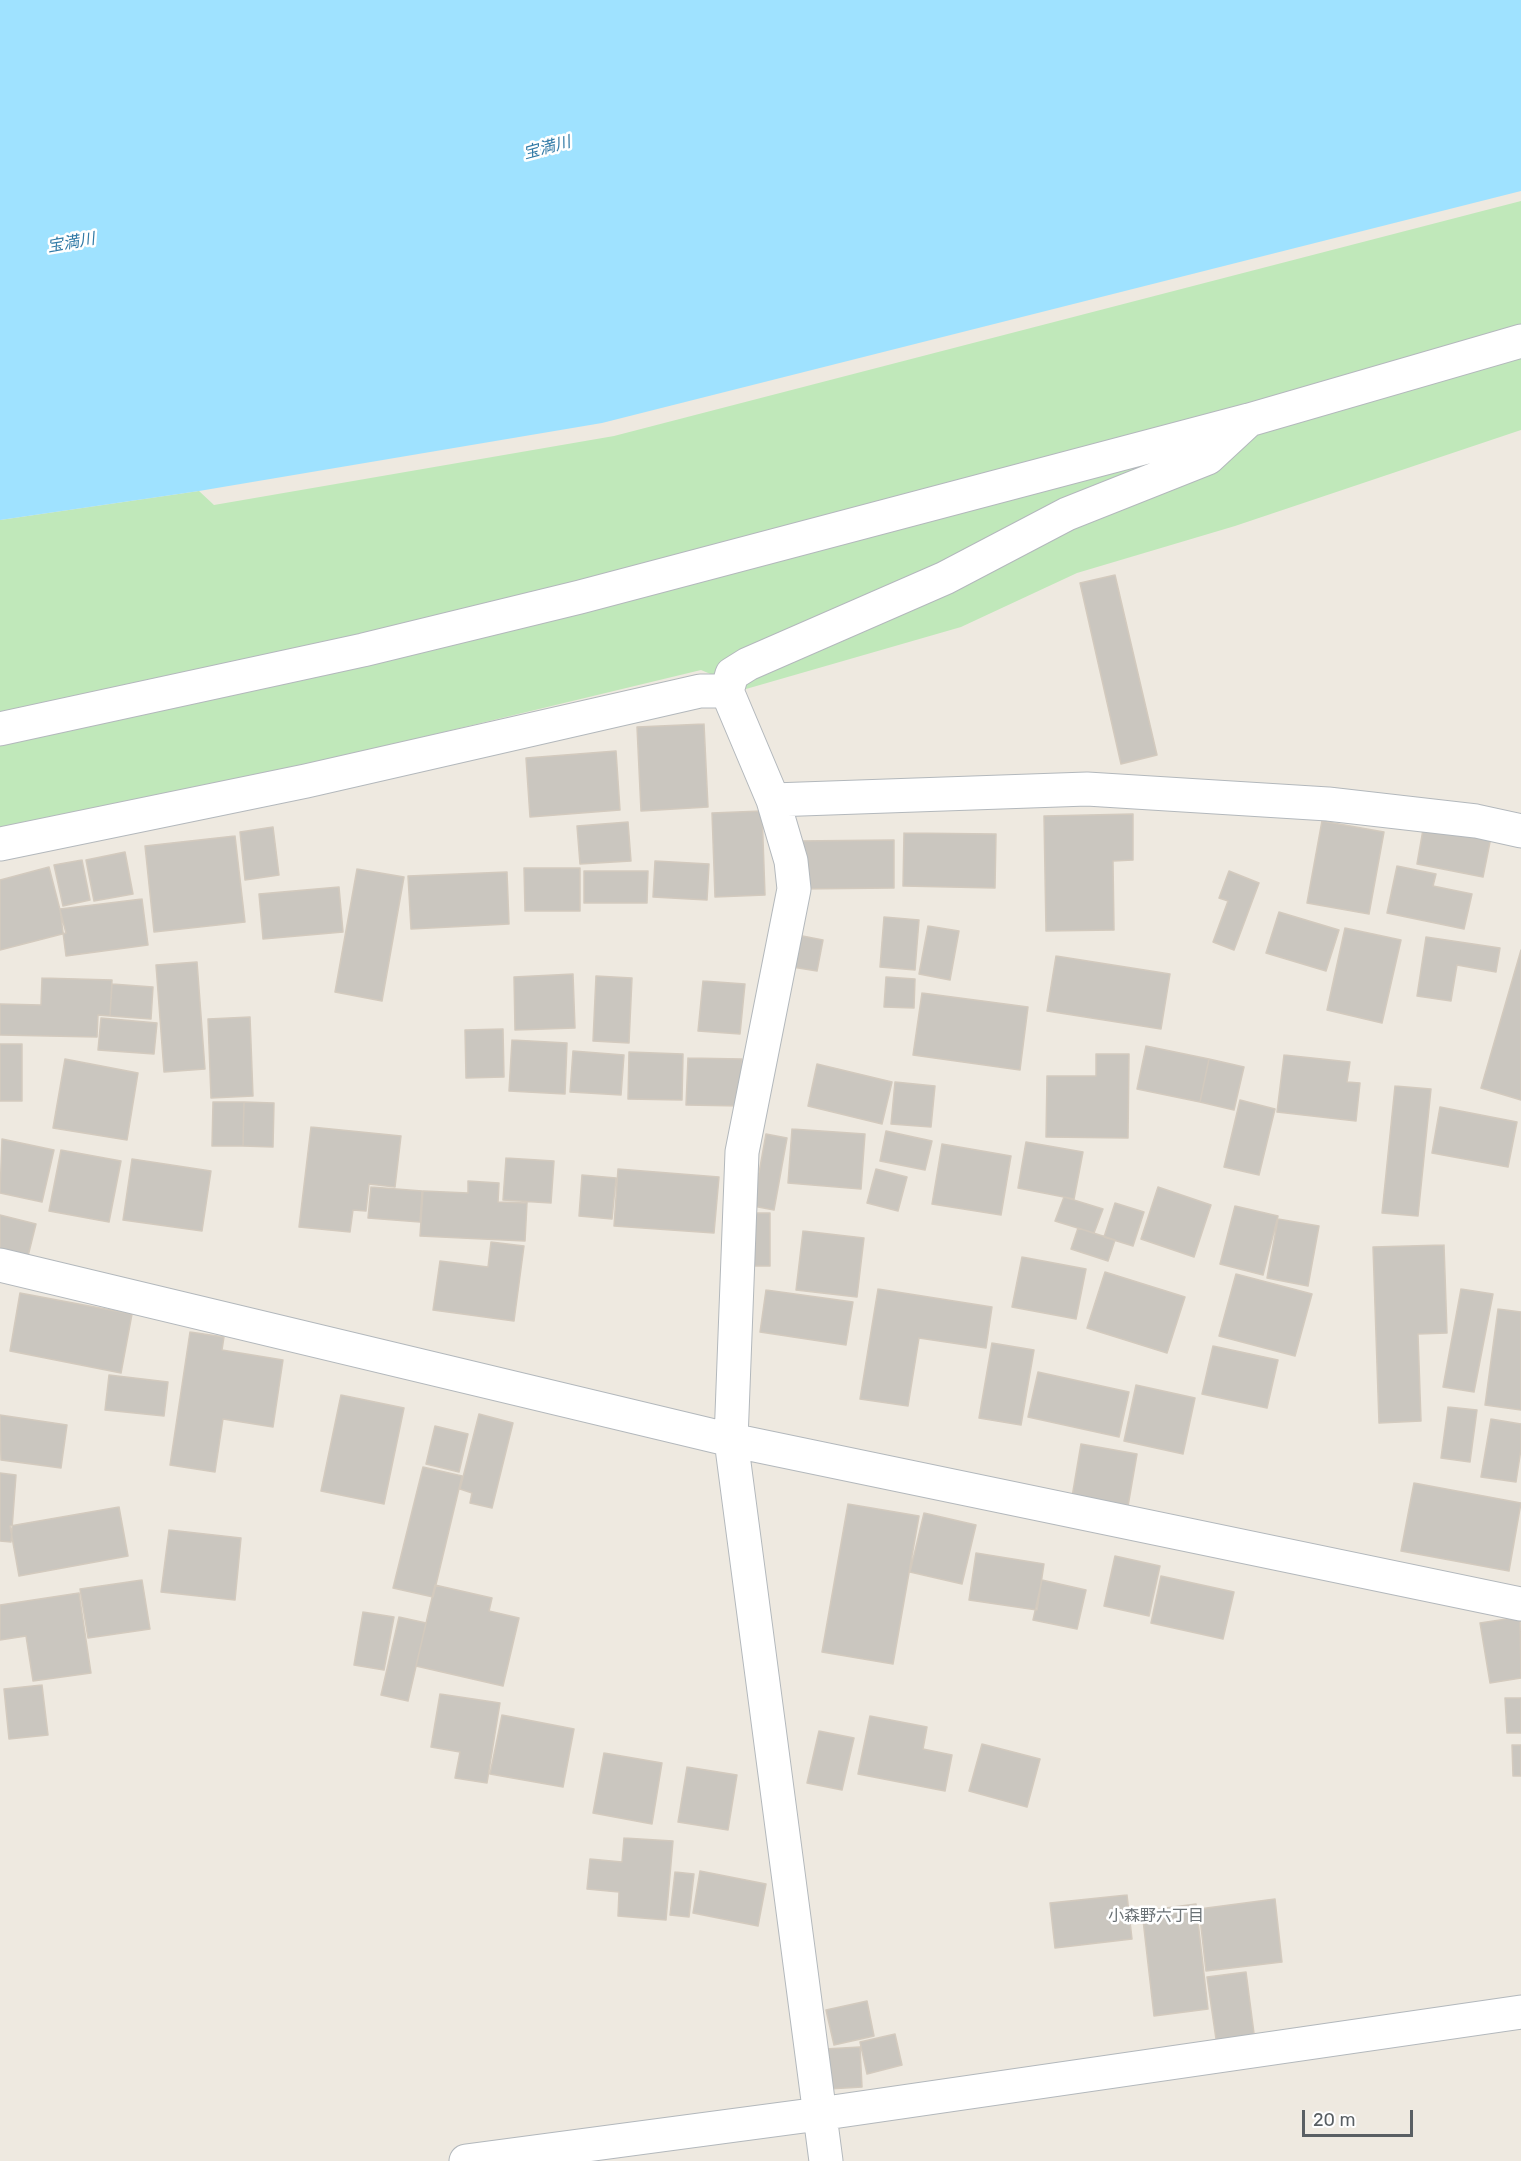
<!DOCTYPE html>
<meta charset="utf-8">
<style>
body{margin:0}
#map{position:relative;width:1521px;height:2161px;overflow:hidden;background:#eee9e0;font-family:Rubik,sans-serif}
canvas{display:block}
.scale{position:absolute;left:1302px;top:2110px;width:111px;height:27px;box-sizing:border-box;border:3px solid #595f63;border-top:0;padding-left:8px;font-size:18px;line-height:21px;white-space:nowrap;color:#595f63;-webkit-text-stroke:4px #fff;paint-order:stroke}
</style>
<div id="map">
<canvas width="1521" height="2161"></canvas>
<div class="scale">20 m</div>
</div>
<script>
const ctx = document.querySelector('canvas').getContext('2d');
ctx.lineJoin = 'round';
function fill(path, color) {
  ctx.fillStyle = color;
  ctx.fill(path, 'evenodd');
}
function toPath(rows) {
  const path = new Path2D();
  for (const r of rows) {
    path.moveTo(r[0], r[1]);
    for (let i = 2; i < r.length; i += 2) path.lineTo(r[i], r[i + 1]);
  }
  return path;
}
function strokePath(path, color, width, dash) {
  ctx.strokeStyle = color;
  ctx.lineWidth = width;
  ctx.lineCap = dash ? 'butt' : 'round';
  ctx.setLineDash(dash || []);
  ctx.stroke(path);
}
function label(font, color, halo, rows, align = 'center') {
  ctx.font = font + ' Rubik,"Noto Sans JP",sans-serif';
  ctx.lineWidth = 5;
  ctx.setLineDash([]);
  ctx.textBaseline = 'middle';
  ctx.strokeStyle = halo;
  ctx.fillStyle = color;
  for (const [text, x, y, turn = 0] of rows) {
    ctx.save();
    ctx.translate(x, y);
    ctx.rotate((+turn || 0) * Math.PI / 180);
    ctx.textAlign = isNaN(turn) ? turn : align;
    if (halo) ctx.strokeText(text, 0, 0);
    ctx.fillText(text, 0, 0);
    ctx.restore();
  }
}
const green = toPath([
 [1521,201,1521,430,1235,526,1077,573,961,627,746,689,701,670,120,810,0,829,0,520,199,491,214,505,614,436]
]);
const water = toPath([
 [0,0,1521,0,1521,191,602,423,199,491,0,520]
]);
const building = toPath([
 [1115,575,1157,755,1121,764,1080,583,1115,575],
 [704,724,708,807,641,811,637,727,704,724],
 [616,751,620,810,530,817,526,758,616,751],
 [762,811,765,895,715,897,712,813,762,811],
 [1133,814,1133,860,1113,861,1114,930,1046,931,1044,816,1133,814],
 [1322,821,1384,832,1369,914,1307,903,1322,821],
 [628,822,631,861,580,864,577,826,628,822],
 [1424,824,1491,837,1483,877,1417,864,1424,824],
 [273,827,279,875,245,880,240,832,273,827],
 [904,833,996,834,995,888,903,886,904,833],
 [235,836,245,922,154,932,145,846,235,836],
 [894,840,894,888,796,889,796,841,894,840],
 [125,852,133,894,94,901,86,860,125,852],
 [82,860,90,900,63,906,54,865,82,860],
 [655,861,709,864,707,900,653,897,655,861],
 [1397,866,1436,874,1433,886,1472,894,1464,929,1387,913,1397,866],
 [49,867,66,933,0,950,0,880,49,867],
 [524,868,580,868,580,911,525,911,524,868],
 [357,869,404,877,382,1001,335,992,357,869],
 [584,871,648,871,647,903,584,903,584,871],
 [1229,871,1259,883,1234,950,1213,942,1228,901,1219,898,1229,871],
 [507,872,509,924,411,929,408,876,507,872],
 [339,887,343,932,263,939,259,894,339,887],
 [142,899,148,945,66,956,60,909,142,899],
 [1279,912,1339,930,1326,971,1266,953,1279,912],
 [884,917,919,920,915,970,880,967,884,917],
 [928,926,959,931,950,980,919,974,928,926],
 [1345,928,1401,940,1382,1023,1327,1010,1345,928],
 [792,934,823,940,817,971,786,966,792,934],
 [1426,937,1500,948,1496,972,1457,965,1451,1001,1417,996,1426,937],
 [1521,950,1521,1100,1481,1088,1521,950],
 [1056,956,1170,974,1161,1029,1047,1011,1056,956],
 [197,962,205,1069,164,1072,156,965,197,962],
 [573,974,575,1028,515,1030,514,977,573,974],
 [596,976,632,978,629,1043,593,1041,596,976],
 [886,977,915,979,914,1008,884,1007,886,977],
 [42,978,112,980,110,1016,98,1015,97,1037,0,1035,0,1004,41,1005,42,978],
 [703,981,745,984,740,1034,698,1031,703,981],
 [112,984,153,987,151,1019,110,1016,112,984],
 [922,993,1028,1007,1020,1070,913,1055,922,993],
 [250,1017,253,1096,211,1098,208,1019,250,1017],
 [101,1018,157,1023,154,1054,98,1050,101,1018],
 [503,1029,504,1077,466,1078,465,1030,503,1029],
 [512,1040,567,1043,565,1094,509,1091,512,1040],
 [0,1044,22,1044,22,1101,0,1101,0,1044],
 [1146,1046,1209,1059,1200,1102,1137,1089,1146,1046],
 [573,1051,624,1055,621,1095,570,1092,573,1051],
 [629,1052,683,1054,682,1100,628,1099,629,1052],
 [1096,1054,1129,1054,1128,1138,1046,1137,1047,1076,1096,1076,1096,1054],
 [1284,1055,1350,1062,1347,1082,1360,1083,1356,1121,1277,1112,1284,1055],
 [688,1058,742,1059,741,1106,686,1105,688,1058],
 [65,1059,138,1073,127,1140,53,1128,65,1059],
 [1209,1059,1244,1067,1234,1110,1200,1102,1209,1059],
 [817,1064,892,1082,882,1124,808,1106,817,1064],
 [895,1082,935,1086,931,1127,891,1124,895,1082],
 [1395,1086,1431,1089,1418,1216,1382,1213,1395,1086],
 [1240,1100,1275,1109,1259,1175,1224,1167,1240,1100],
 [213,1102,244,1102,243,1146,212,1146,213,1102],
 [244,1102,274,1103,273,1147,243,1146,244,1102],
 [1440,1107,1517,1122,1508,1167,1432,1153,1440,1107],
 [311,1127,401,1136,395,1187,369,1184,366,1211,353,1210,350,1232,299,1227,311,1127],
 [792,1129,865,1134,861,1189,788,1183,792,1129],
 [886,1131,932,1141,925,1170,880,1161,886,1131],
 [766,1134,787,1138,774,1210,753,1206,766,1134],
 [2,1139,54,1150,42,1202,0,1193,2,1139],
 [1026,1142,1083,1152,1074,1199,1018,1188,1026,1142],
 [942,1144,1011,1156,1001,1215,932,1204,942,1144],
 [61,1150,121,1161,109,1222,49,1211,61,1150],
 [506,1158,554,1161,551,1203,503,1200,506,1158],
 [132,1159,211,1171,202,1231,123,1220,132,1159],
 [618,1169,719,1177,714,1233,614,1226,618,1169],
 [876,1169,907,1177,898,1211,867,1203,876,1169],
 [582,1175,616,1178,612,1219,579,1216,582,1175],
 [468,1181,499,1183,498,1202,527,1203,525,1241,420,1236,423,1191,468,1193,468,1181],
 [371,1187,422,1191,420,1222,368,1218,371,1187],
 [1158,1187,1211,1205,1194,1257,1141,1239,1158,1187],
 [1064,1197,1103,1209,1094,1233,1055,1221,1064,1197],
 [1115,1203,1144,1212,1133,1246,1104,1237,1115,1203],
 [1235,1206,1278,1216,1263,1275,1220,1264,1235,1206],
 [749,1213,770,1213,770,1266,748,1266,749,1213],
 [0,1215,36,1224,26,1264,0,1257,0,1215],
 [1278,1219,1319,1226,1308,1286,1267,1278,1278,1219],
 [1078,1228,1115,1240,1108,1261,1071,1249,1078,1228],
 [803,1231,864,1238,857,1297,796,1290,803,1231],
 [491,1242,524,1246,514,1321,433,1310,440,1261,488,1267,491,1242],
 [1444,1245,1447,1333,1418,1334,1421,1421,1379,1423,1373,1247,1444,1245],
 [1022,1257,1086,1269,1076,1319,1012,1307,1022,1257],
 [1105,1272,1185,1297,1167,1353,1087,1328,1105,1272],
 [1236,1274,1312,1294,1295,1356,1219,1336,1236,1274],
 [878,1289,992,1307,986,1348,919,1338,908,1406,860,1399,878,1289],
 [1461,1289,1493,1294,1474,1392,1443,1387,1461,1289],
 [766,1290,853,1302,846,1345,760,1332,766,1290],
 [20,1293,132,1314,121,1373,10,1351,20,1293],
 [1498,1309,1521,1312,1521,1410,1485,1405,1498,1309],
 [190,1332,224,1337,222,1350,283,1360,273,1427,223,1419,215,1472,170,1465,190,1332],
 [992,1343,1034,1350,1021,1425,979,1418,992,1343],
 [1213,1346,1278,1360,1267,1408,1202,1394,1213,1346],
 [1038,1372,1129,1392,1119,1437,1028,1417,1038,1372],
 [109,1375,168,1382,164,1416,105,1410,109,1375],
 [1136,1385,1195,1398,1183,1454,1124,1441,1136,1385],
 [341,1395,404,1408,384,1504,321,1491,341,1395],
 [1448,1407,1477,1410,1470,1462,1441,1458,1448,1407],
 [479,1414,513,1423,492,1508,470,1503,472,1493,460,1489,479,1414],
 [0,1415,67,1425,61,1468,1,1460,0,1415],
 [1491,1419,1521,1424,1521,1449,1516,1482,1481,1477,1491,1419],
 [435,1426,468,1434,459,1472,426,1464,435,1426],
 [1081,1444,1137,1454,1128,1506,1072,1497,1081,1444],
 [423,1467,462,1476,433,1597,393,1588,423,1467],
 [0,1473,16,1475,11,1542,0,1541,0,1473],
 [1414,1483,1521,1503,1509,1571,1401,1551,1414,1483],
 [848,1504,919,1516,893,1664,822,1652,848,1504],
 [119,1507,128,1556,19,1576,10,1526,119,1507],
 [924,1513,976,1525,962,1584,910,1572,924,1513],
 [169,1530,241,1538,235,1600,161,1592,169,1530],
 [976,1553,1044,1564,1037,1610,969,1600,976,1553],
 [1115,1556,1160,1566,1149,1616,1104,1606,1115,1556],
 [1161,1576,1234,1592,1223,1639,1151,1623,1161,1576],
 [142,1580,150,1629,88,1638,80,1589,142,1580],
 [1042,1580,1086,1590,1077,1629,1033,1620,1042,1580],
 [435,1585,492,1598,489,1611,519,1618,503,1686,416,1666,435,1585],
 [79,1593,91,1673,33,1681,26,1636,0,1640,0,1605,79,1593],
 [363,1612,394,1617,384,1670,354,1665,363,1612],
 [399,1617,426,1623,408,1701,381,1695,399,1617],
 [1520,1617,1521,1678,1490,1683,1480,1623,1520,1617],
 [42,1685,48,1735,9,1739,4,1689,42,1685],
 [440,1694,500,1703,487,1783,455,1778,460,1752,431,1747,440,1694],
 [1505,1698,1521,1698,1521,1733,1507,1733,1505,1698],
 [502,1715,574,1729,563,1787,490,1774,502,1715],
 [870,1716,927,1727,923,1749,952,1755,945,1791,858,1774,870,1716],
 [819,1731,854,1738,842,1790,807,1783,819,1731],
 [982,1744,1040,1759,1027,1807,969,1791,982,1744],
 [1512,1745,1521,1745,1521,1776,1513,1776,1512,1745],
 [604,1753,662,1763,652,1824,593,1813,604,1753],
 [687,1767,737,1775,728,1830,678,1822,687,1767],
 [624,1838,673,1841,666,1920,618,1916,619,1892,587,1889,590,1859,622,1862,624,1838],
 [700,1871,766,1884,758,1926,693,1913,700,1871],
 [675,1872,694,1874,689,1917,670,1915,675,1872],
 [1127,1895,1132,1939,1055,1948,1050,1903,1127,1895],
 [1275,1899,1282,1962,1206,1971,1199,1909,1275,1899],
 [1196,1904,1208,2009,1154,2016,1142,1911,1196,1904],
 [1246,1972,1255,2041,1217,2046,1207,1977,1246,1972],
 [867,2001,874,2036,834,2045,826,2010,867,2001],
 [895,2034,902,2065,867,2074,860,2042,895,2034],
 [860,2047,862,2087,828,2089,825,2049,860,2047]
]);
const minor = toPath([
 [0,729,363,650,580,597,1249,420,1521,341],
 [773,800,1087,789,1328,804,1476,821,1521,831],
 [0,844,306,781,700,691,727,691],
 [0,1265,731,1440,1521,1604],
 [466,2161,819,2114,1521,2012],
 [826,2161,731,1440,742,1152,794,889,791,861,773,800,727,691,732,674,748,664,945,578,1067,514,1208,458,1249,420]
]);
const waterNames = [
 ["宝満川",547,148,-15],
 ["宝満川",71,243,-10]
];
const neighbourhoodNames = [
 ["小森野六丁目",1156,1916]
];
fill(green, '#c0e8ba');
fill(water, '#9fe2ff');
fill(building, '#cac6bf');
strokePath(building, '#d3cabe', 1.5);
strokePath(minor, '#b3b8bc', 35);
strokePath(minor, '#fff', 33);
label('italic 16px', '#317aa6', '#fff', waterNames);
label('16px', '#6a7175', '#fff', neighbourhoodNames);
</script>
